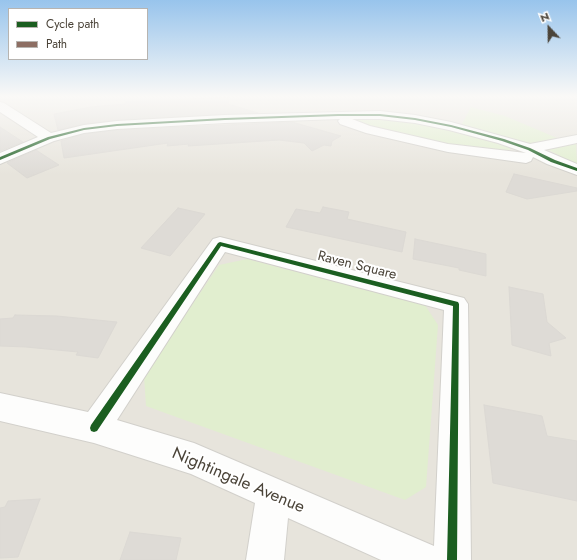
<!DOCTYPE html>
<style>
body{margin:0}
#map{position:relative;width:577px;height:560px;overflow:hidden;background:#f4f2ee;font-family:Jost,sans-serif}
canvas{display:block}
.legend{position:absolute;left:8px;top:8px;width:140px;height:52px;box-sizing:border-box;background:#fff;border:1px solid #b7b4b0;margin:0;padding:5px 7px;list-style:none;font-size:12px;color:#4b4439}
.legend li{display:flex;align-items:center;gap:8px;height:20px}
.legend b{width:20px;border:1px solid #b7b4b0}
.north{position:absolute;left:529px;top:8px;width:40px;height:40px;-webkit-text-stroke:3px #fff;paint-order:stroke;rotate:338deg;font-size:11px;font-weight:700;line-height:16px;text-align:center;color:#4b4439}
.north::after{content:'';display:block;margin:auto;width:14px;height:18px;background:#4b4439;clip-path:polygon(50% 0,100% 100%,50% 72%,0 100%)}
</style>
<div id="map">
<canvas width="577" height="560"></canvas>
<ul class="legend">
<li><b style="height:5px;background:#1b5e20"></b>Cycle path</li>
<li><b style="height:5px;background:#8d6e63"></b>Path</li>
</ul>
<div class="north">N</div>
</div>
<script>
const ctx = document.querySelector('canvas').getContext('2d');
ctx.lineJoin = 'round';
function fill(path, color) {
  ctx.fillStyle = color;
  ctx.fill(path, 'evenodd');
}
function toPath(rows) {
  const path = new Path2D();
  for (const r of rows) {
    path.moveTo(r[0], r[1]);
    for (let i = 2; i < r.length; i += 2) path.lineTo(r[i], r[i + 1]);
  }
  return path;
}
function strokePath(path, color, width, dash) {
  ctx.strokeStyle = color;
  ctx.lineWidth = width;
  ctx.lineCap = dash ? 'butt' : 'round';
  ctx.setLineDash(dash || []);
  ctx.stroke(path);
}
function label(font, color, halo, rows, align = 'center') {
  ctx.font = font + ' Jost,sans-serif';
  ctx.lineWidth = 4;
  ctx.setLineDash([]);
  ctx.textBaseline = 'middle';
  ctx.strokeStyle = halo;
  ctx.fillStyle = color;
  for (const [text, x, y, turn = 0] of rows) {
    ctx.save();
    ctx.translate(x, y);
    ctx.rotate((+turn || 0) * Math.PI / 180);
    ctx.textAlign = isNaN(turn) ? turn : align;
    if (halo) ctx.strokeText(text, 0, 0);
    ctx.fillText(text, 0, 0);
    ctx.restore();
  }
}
const residential = toPath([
 [0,96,577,96,577,560,0,560]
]);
const green = toPath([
 [471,107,505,116,557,138,527,144,462,124],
 [357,117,403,121,456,131,509,147,510,150,505,152,478,149,427,141,385,132,353,119],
 [576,143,577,165,547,149],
 [247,259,425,305,438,325,426,487,405,500,146,406,144,376,219,265]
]);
const building = toPath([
 [229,97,228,104,258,113,117,120,84,124,58,130,54,114,91,107,125,104,125,102,229,97],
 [292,122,341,136,332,141,331,146,324,145,312,151,304,143,279,140,188,146,189,144,167,146,168,143,64,158,61,141,84,134,117,130,292,122],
 [0,127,23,142,0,151,0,127],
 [36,150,59,165,27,178,7,163,36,150],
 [514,174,577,188,577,191,527,199,506,192,514,174],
 [323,207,349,212,347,219,406,232,402,252,286,227,296,209,320,213,323,207],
 [178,208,205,214,170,256,141,248,178,208],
 [415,239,486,254,486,276,459,270,459,268,413,259,415,239],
 [509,287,543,294,547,322,566,338,549,343,551,356,512,345,509,287],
 [15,315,57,316,117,322,98,358,76,355,78,352,26,347,0,346,0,319,13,318,15,315],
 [484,405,542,416,547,436,577,441,577,501,493,483,484,405],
 [40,499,18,557,0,558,0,508,5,507,8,501,40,499],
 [130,532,181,538,176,560,120,560,130,532]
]);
const street = toPath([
 [0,102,4,103,51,133,84,125,117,121,225,115,380,111,415,115,451,122,530,144,577,135,577,143,544,150,577,164,577,175,547,164,533,157,531,161,526,163,448,152,366,133,340,124,338,121,340,119,225,123,117,129,84,133,54,141,0,164,0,153,38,137,0,112,0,102],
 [352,119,380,119,415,123,449,130,498,143,526,153,448,144,370,126,352,119],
 [220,237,464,298,468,304,471,560,381,560,288,518,284,560,246,560,255,503,191,474,94,443,0,421,0,393,88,412,213,239,220,237],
 [225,252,444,310,434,546,194,443,117,420,225,252]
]);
const cycleway = toPath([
 [338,114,380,114,415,118,451,125,504,139,530,148,555,160,577,168,577,171,551,162,528,150,502,141,451,127,415,120,380,116,338,116,225,120,117,126,84,130,50,139,0,160,0,157,48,137,84,128,117,124,225,118,338,114],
 [220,242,458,302,459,304,457,560,447,560,453,306,221,246,97,431,94,432,91,431,90,428,91,425,218,243,220,242]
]);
const streetNames = [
 ["Raven Square",357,266,14]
];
const nearStreetnames = [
 ["Nightingale Avenue",238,481,23]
];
fill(residential, '#e7e4dc');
fill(green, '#e1eecf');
fill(building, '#dedbd6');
strokePath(building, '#dcd9d4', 1);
strokePath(street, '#d2d0cb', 2);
fill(street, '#fdfdfc');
fill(cycleway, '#1b5e20');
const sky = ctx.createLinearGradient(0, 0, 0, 175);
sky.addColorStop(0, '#98c4ec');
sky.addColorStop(0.55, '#faf9f7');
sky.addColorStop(1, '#faf9f700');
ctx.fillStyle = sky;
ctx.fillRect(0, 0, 577, 175);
label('14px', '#4b4439', '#fff', streetNames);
label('17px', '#4b4439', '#fff', nearStreetnames);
</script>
